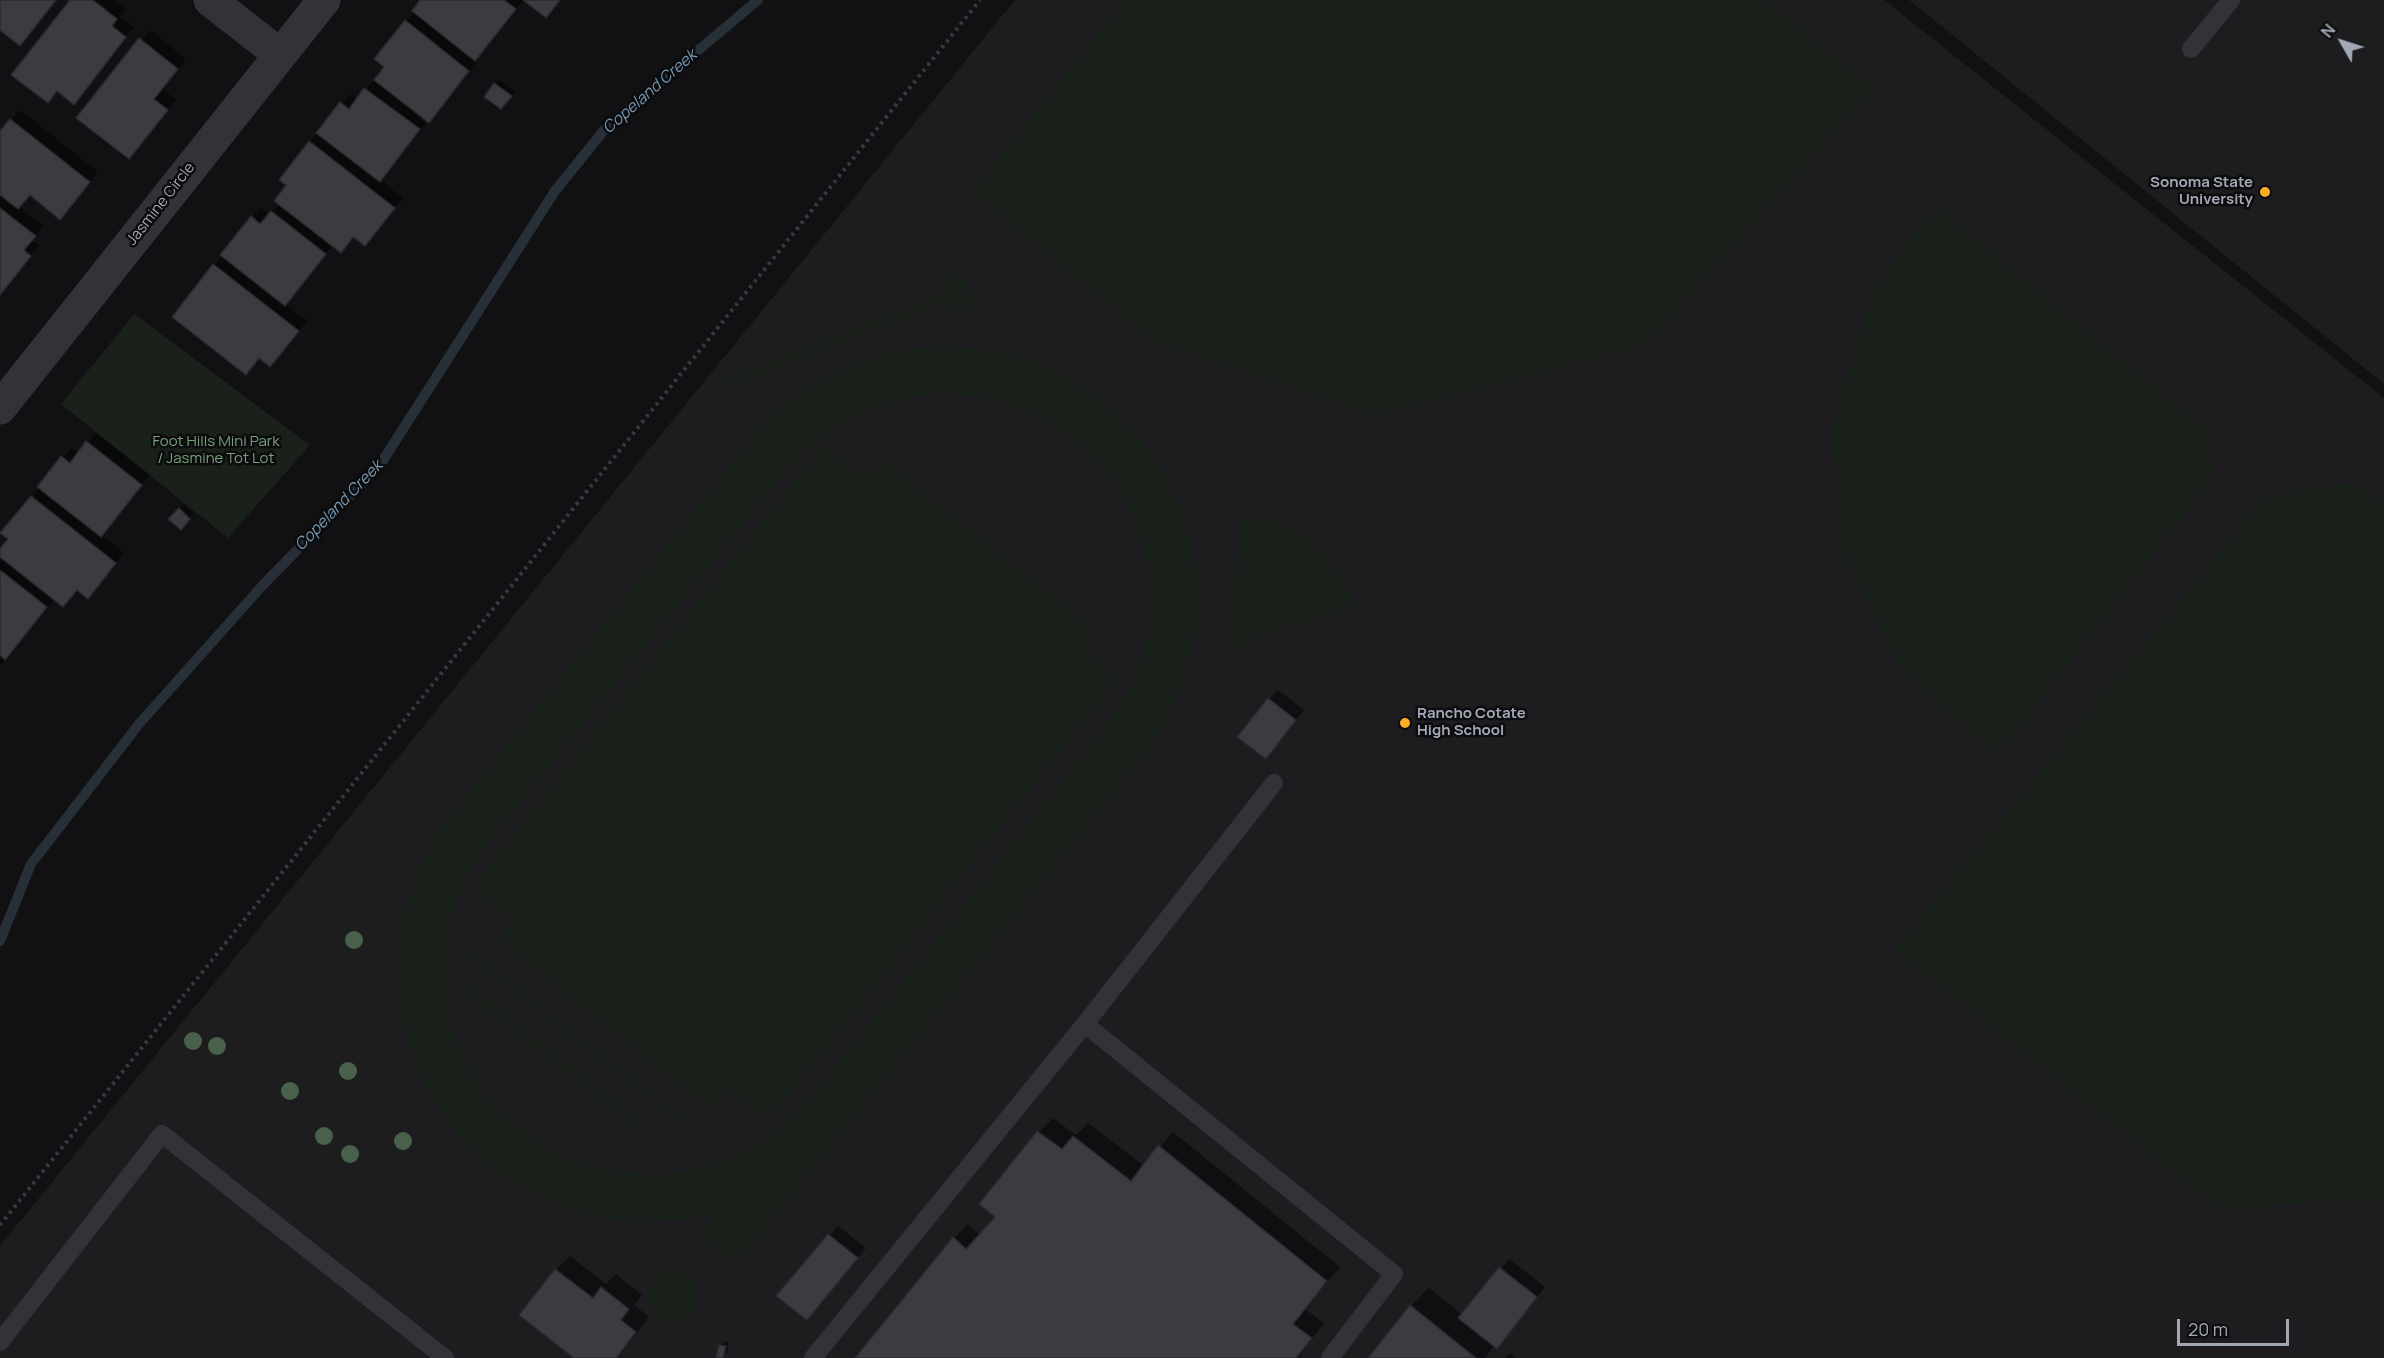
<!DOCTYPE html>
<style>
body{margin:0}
#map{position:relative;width:2384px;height:1358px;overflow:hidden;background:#111113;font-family:Manrope,sans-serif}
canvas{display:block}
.north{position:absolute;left:2312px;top:12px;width:60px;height:60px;-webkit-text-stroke:4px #0c0c0e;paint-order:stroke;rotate:309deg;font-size:16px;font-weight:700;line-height:24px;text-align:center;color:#a2a8b5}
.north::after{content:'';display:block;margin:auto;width:21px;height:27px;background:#a2a8b5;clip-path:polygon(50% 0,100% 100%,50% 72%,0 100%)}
.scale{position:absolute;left:2177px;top:1319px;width:112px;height:27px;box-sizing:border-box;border:3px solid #a2a8b5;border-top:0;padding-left:8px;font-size:18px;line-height:21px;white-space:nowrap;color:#a2a8b5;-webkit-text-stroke:4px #0c0c0e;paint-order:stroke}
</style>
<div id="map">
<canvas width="2384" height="1358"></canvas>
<div class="north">N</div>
<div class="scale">20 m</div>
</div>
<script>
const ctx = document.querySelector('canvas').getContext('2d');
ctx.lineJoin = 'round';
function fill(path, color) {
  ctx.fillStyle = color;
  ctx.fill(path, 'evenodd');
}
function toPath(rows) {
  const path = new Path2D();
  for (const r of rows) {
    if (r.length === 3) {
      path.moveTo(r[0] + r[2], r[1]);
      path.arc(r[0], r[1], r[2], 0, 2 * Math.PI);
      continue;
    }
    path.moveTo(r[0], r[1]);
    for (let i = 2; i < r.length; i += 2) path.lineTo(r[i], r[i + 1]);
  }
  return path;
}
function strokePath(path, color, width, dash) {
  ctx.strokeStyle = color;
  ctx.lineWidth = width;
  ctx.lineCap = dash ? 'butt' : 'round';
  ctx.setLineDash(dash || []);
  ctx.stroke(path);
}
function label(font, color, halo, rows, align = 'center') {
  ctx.font = font + ' Manrope,sans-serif';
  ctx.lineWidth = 5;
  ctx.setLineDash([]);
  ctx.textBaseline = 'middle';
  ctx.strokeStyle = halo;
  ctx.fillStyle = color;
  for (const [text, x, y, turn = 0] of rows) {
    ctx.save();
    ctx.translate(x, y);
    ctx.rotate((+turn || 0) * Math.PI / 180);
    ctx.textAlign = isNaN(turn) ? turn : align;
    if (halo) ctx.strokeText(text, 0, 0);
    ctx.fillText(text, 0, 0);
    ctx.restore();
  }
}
const built = toPath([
 [1015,0,1884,0,2384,398,2384,1358,0,1358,0,1246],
 [1909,0,2384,0,2384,384]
]);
const green = toPath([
 [1124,0,1762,0,1874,88,1644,345,1375,415,1156,343,972,191],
 [1935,206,2211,434,2214,476,1997,756,1900,667,1841,547,1831,428,1873,289],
 [961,272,975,306,952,316,945,302,722,389,720,381,942,294,938,281],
 [134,314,310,445,228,538,61,404],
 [939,346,983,349,1025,359,1066,376,1102,401,1134,431,1160,466,1180,506,1192,548,1198,592,1195,636,1184,679,1167,719,1142,756,737,1263,700,1234,716,1213,677,1220,638,1222,598,1217,560,1206,524,1189,492,1167,462,1140,439,1109,419,1074,406,1037,398,997,397,958,402,918,413,881,430,844,452,812,748,442,778,410,814,384,853,364,895,351],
 [940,394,976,396,1010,404,1043,418,1073,438,1099,463,1120,491,1136,524,1146,558,1150,593,1148,629,1139,664,1125,696,1105,727,810,1097,787,1121,762,1140,734,1156,704,1167,672,1173,640,1174,607,1170,577,1162,548,1148,522,1130,497,1108,478,1083,462,1054,452,1024,446,992,445,961,449,928,457,898,472,868,489,842,785,472,809,446,838,424,870,409,904,398],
 [822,445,865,479,881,459,1095,630,1080,648,1118,678,768,1121,728,1090,712,1110,498,940,514,920,472,887],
 [2356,483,2384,505,2384,1198,2219,1209,1894,950,2266,495],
 [1238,517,1274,519,1311,541,1342,575,1355,608,1252,636,1239,653,1223,640,1235,623],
 [467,947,684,1118,680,1124,463,952],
 [460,978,647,1126,642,1132,455,985],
 [673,1296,25]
]);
const shadow = toPath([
 [72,0,114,0,125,9,120,17,134,27,74,103,58,91,48,101],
 [422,0,524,0,475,59,477,61,438,111,428,120,380,180,403,198,365,244,355,236,341,251,333,245,285,304,307,321,270,365,260,357,246,373,174,317,252,217,261,208,270,215,280,204,288,185,310,142,350,94,357,100,386,67,406,21,416,12],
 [150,30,186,59,163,89,176,100,129,157,78,118],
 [499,80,515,91,505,103,486,97],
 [20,110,98,172,60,218,30,194,19,207,44,226,32,240,39,246,0,295,0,134],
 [96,433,150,475,101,535,124,553,88,597,78,589,63,605,55,598,0,665,0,551,10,539,32,497,63,457,72,448,79,454],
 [184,505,194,514,181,528,171,519],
 [1278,690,1304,710,1266,757,1269,699],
 [1053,1118,1076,1135,1088,1123,1144,1166,1173,1132,1340,1267,1305,1309,1324,1323,1298,1358,857,1358,954,1238,968,1224,980,1235,997,1217,1039,1132],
 [838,1226,866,1248,816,1309,778,1296],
 [570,1256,606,1284,616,1274,642,1295,634,1305,649,1317,617,1358,576,1358,521,1315,556,1270],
 [1509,1259,1545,1287,1506,1338,1497,1347,1495,1345,1485,1358,1370,1358,1411,1306,1429,1288,1463,1315],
 [725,1341,729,1342,727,1353,722,1357,720,1346],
 [1510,1353,1516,1358,1505,1358]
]);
const stream = toPath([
 [0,941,31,864,139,724,262,586,380,465,555,191,605,129,758,0]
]);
const building = toPath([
 [0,0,56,0,20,46,0,30,0,0],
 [70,0,93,0,117,19,112,26,126,37,74,105,57,91,48,103,11,75,70,0],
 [420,0,504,0,516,9,475,61,412,11,420,0],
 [523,0,560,0,546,18,523,0],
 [405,20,469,71,429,123,374,80,384,67,374,59,405,20],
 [139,38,178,69,154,99,168,110,129,159,76,118,139,38],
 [494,83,512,96,501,109,484,97,494,83],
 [364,88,420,129,380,182,316,133,340,102,349,109,364,88],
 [10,119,90,182,60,220,30,195,18,209,0,195,0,131,10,119],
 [309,141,395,208,365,246,353,237,341,253,274,201,286,185,279,180,309,141],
 [0,208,36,236,24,250,31,256,0,295,0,208],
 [271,211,326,254,285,306,220,255,251,216,260,224,271,211],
 [213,264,299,331,270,367,259,358,246,375,172,317,213,264],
 [86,441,142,485,101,537,37,487,61,456,70,463,86,441],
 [31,496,116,563,88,599,77,590,63,607,0,557,0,549,8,539,0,533,31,496],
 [179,508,190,519,181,530,168,519,179,508],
 [0,570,47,607,5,660,0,655,0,570],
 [1268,698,1296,720,1266,759,1237,737,1268,698],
 [1037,1131,1062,1149,1073,1136,1131,1181,1158,1145,1327,1281,1293,1324,1312,1338,1296,1358,855,1358,953,1237,966,1249,995,1217,979,1204,1037,1131],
 [828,1234,858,1258,807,1320,776,1296,828,1234],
 [1499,1267,1537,1297,1497,1349,1458,1318,1499,1267],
 [555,1269,593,1298,601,1287,629,1309,621,1320,636,1332,616,1358,574,1358,519,1315,555,1269],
 [1410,1305,1476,1358,1368,1358,1410,1305],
 [719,1345,726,1346,723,1358,716,1357,719,1345]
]);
const path = toPath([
 [0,1225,980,0]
]);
const service = toPath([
 [2191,49,2231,0],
 [1085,1024,1274,783],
 [0,1342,162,1134,445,1358],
 [813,1358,1085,1024,1394,1274,1330,1358]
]);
const minor = toPath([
 [210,0,279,54],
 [0,408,324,0]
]);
const trees = [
 [354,940],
 [193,1041],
 [217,1046],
 [348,1071],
 [290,1091],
 [324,1136],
 [403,1141],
 [350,1154]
];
const markers = [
 [2265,192,6,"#fcad20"],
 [1405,723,6,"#fcad20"]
];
const poiNames = [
 ["Sonoma State",2253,183],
 ["University",2253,200],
 ["Rancho Cotate",1417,714,"left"],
 ["High School",1417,731,"left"]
];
const streetNames = [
 ["Jasmine Circle",161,204,-52]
];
const parkNames = [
 ["Foot Hills Mini Park",216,442],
 ["/ Jasmine Tot Lot",216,459]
];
const waterNames = [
 ["Copeland Creek",650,92,-41],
 ["Copeland Creek",339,506,-46]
];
fill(built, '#1d1d20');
fill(green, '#19211a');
fill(shadow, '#0007');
strokePath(stream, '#273037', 10);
fill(building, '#3b3c41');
strokePath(building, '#2b2b2f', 1.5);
strokePath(path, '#383a3f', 4, [3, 4.5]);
strokePath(service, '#323338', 18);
strokePath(minor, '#323338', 33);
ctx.fillStyle = '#49604b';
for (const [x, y] of trees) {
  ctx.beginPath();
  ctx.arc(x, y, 9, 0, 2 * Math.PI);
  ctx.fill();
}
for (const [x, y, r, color] of markers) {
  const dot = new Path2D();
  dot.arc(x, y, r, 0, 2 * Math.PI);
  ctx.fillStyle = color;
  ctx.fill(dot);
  strokePath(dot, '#0c0c0e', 2);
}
label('bold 15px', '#a2a8b5', '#0c0c0e', poiNames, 'right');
label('15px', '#a2a8b5', '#0c0c0e', streetNames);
label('15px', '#77a179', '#0c0c0e', parkNames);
label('italic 16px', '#7698b2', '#0c0c0e', waterNames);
</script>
